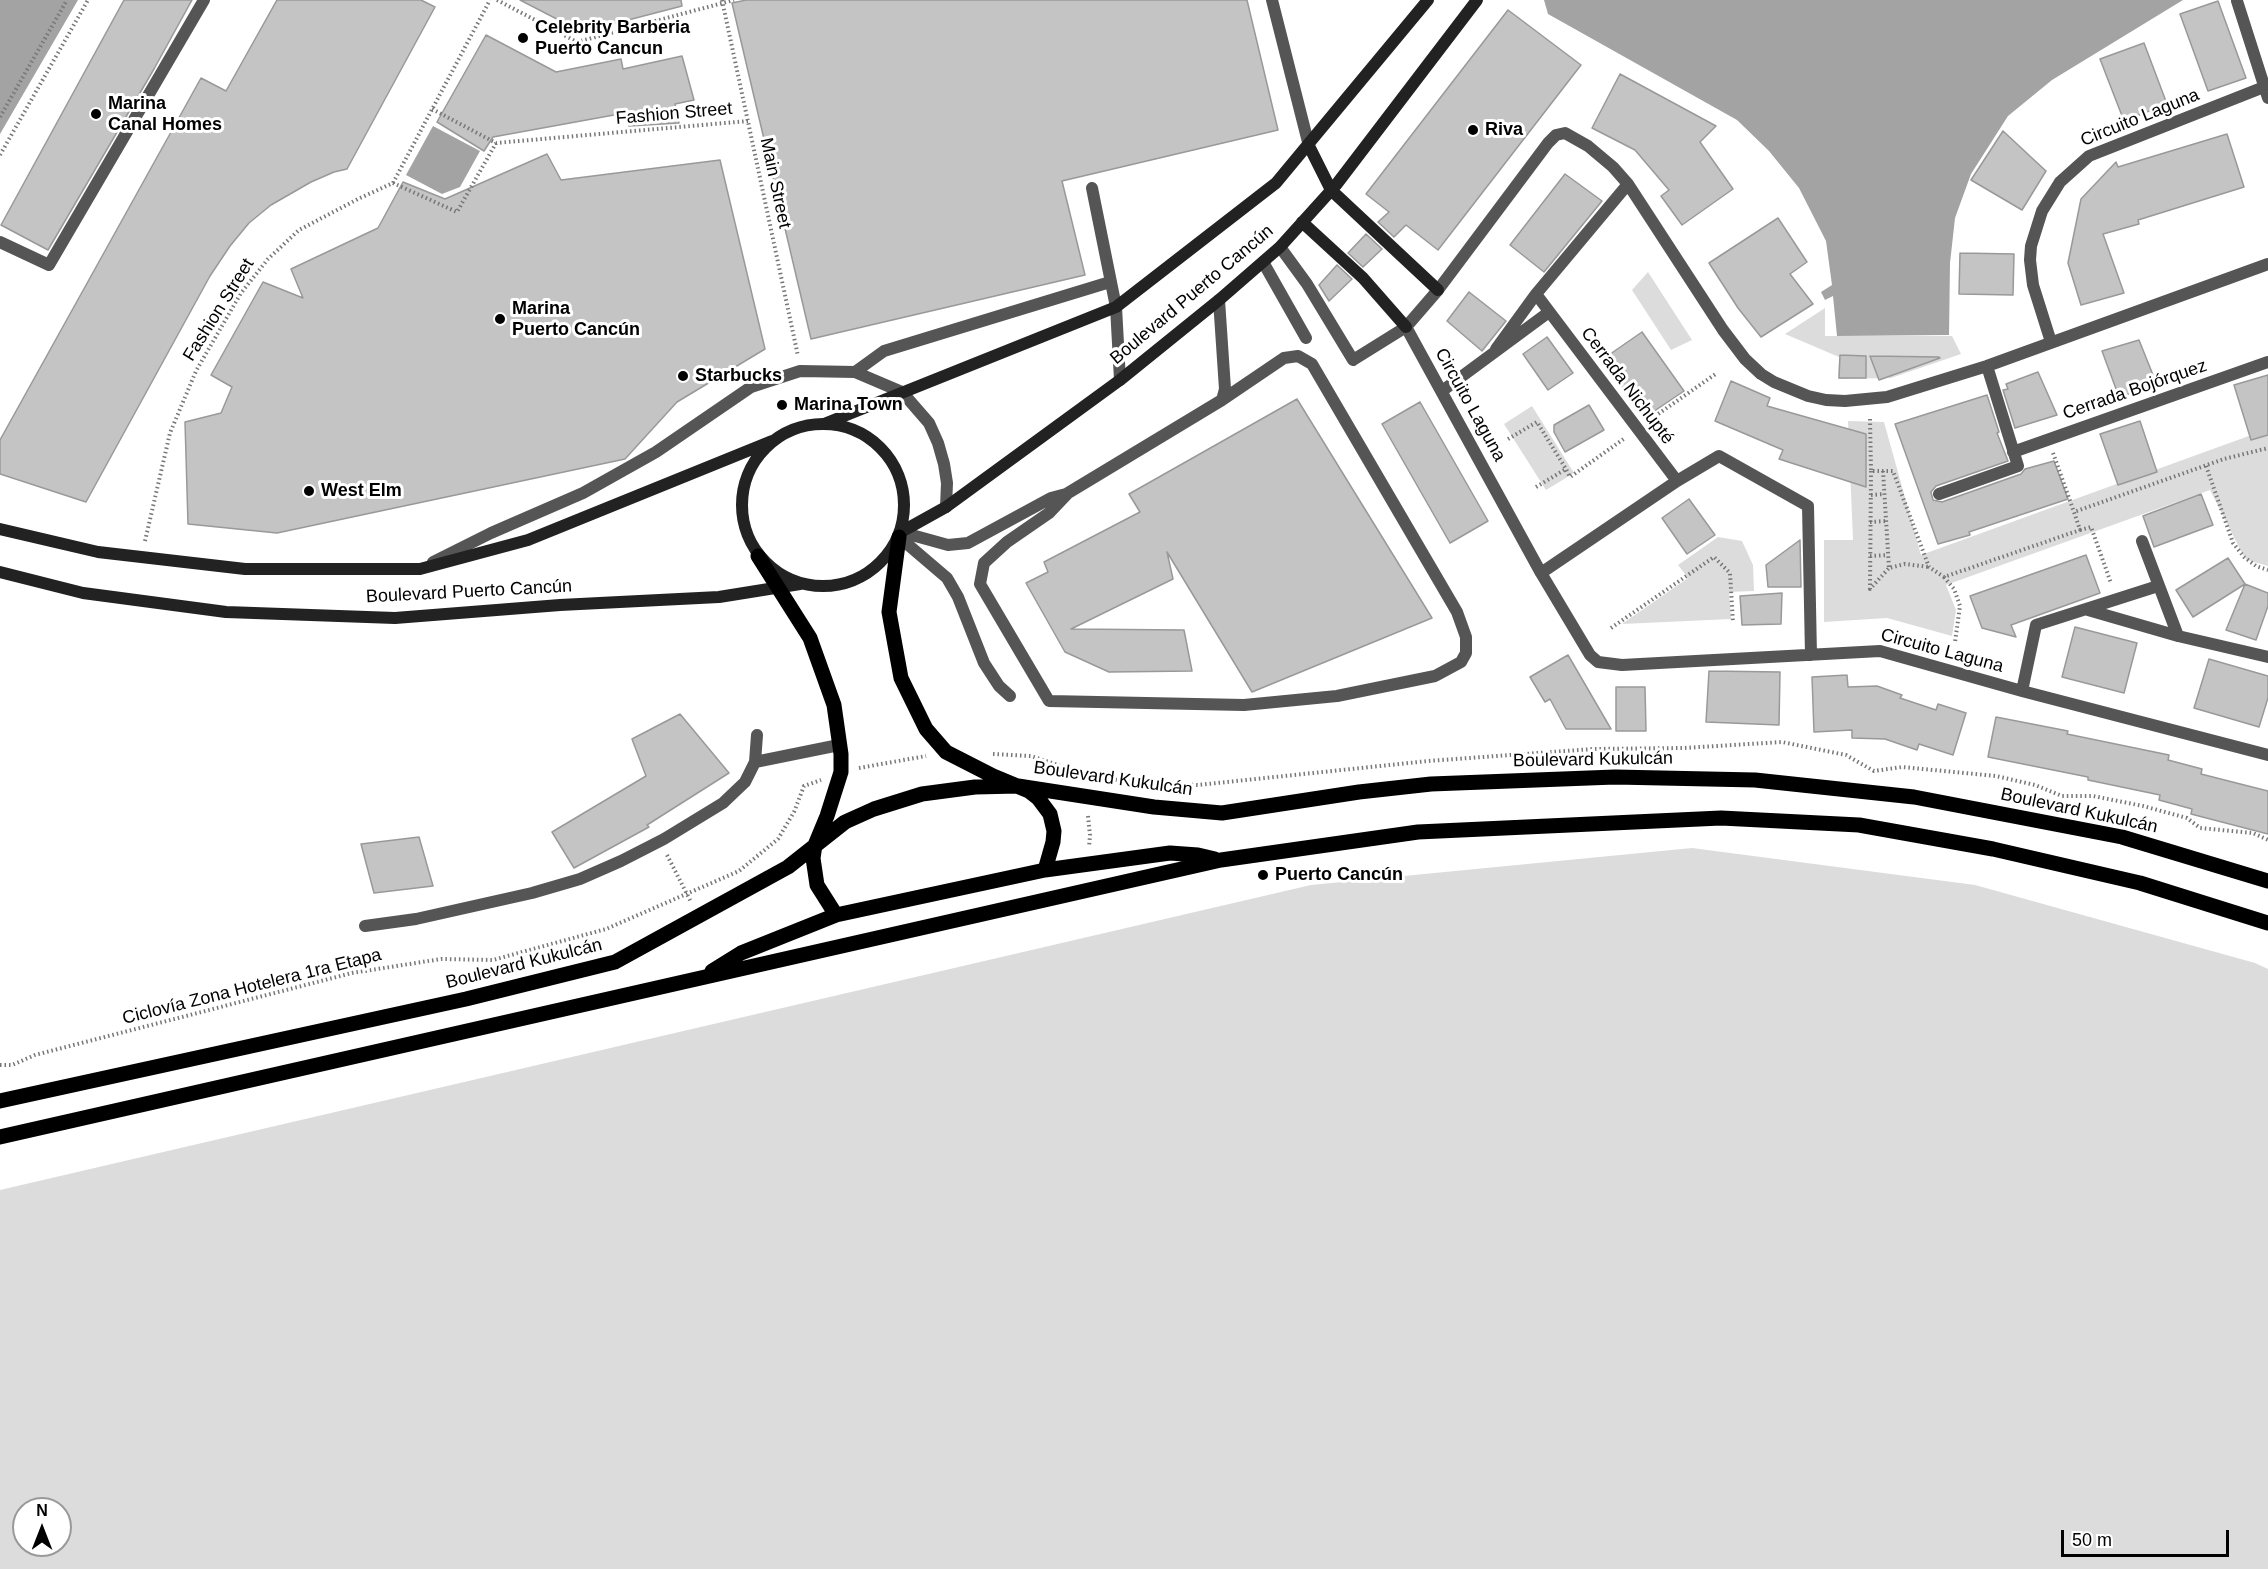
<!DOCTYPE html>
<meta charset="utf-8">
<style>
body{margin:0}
#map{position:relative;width:2268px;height:1569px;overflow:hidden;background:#fff;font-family:Arial,sans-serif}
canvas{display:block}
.north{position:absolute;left:12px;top:1497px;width:60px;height:60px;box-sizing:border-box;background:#fff;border:2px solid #999;border-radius:50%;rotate:0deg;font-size:16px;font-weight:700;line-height:24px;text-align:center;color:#000}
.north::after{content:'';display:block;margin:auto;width:21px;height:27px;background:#000;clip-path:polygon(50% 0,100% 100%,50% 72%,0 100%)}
.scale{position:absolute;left:2061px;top:1530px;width:168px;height:27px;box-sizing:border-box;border:3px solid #000;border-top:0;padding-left:8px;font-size:18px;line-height:21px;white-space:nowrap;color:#000;-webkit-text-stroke:4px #fff;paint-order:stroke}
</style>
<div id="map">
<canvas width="2268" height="1569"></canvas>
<div class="north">N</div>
<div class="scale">50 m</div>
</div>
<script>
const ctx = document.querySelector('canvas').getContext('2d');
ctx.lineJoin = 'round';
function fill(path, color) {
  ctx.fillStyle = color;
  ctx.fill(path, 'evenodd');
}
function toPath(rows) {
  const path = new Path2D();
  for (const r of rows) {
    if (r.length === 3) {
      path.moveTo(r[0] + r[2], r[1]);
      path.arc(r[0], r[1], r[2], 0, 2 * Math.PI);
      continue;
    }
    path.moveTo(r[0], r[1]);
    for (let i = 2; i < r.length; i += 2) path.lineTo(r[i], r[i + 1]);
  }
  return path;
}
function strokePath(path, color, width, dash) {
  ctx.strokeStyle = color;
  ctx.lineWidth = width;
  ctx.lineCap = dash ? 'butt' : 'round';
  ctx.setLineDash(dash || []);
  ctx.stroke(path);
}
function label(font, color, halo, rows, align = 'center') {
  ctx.font = font + ' Arial,sans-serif';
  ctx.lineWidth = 6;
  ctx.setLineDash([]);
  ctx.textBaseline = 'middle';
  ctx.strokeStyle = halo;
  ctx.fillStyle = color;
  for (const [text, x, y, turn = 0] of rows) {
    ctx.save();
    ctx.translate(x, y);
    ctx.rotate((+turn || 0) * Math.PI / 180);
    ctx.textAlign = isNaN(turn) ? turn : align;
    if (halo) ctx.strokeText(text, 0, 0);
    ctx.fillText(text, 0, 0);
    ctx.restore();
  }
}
const green = toPath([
 [1648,272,1692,340,1671,350,1632,290],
 [1825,308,1825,336,1952,336,1961,354,1891,378,1838,379,1839,357,1785,334],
 [1532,406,1574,473,1546,490,1504,424],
 [1848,421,1884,422,1921,555,2268,429,2268,566,2247,560,2243,555,2210,490,1946,585,1956,610,1952,636,1887,618,1824,622,1824,540,1853,540],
 [1718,537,1742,541,1753,565,1754,591,1729,592,1731,619,1622,624,1688,578,1678,565],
 [1692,848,1975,885,2255,963,2268,969,2268,1569,0,1569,0,1190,1311,885],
 [24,1509,60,1509,60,1545,24,1545]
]);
const water = toPath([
 [0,0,78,0,0,134],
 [1544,0,2183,0,2052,80,2008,116,1971,174,1955,218,1950,263,1949,335,1837,336,1833,296,1825,300,1821,292,1832,285,1826,241,1799,188,1769,151,1737,120,1548,14],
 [433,126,480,151,460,187,442,194,406,175]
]);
const building = toPath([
 [124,0,192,0,154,69,48,250,1,225,124,0],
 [277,0,421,0,435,7,347,169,334,172,311,182,271,205,249,223,230,246,210,276,86,502,0,474,0,440,201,78,226,91,277,0],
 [520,0,681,0,682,6,582,32,520,0],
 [746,0,1247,0,1278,130,1062,181,1085,275,811,339,732,3,746,0],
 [2218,1,2246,78,2208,91,2180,14,2218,1],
 [1508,10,1581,65,1438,250,1406,225,1394,237,1378,222,1389,212,1366,194,1508,10],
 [486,35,556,72,621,59,623,69,682,56,694,100,675,104,679,123,629,126,625,113,493,137,484,151,437,122,486,35],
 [2144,43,2167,104,2124,121,2100,59,2144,43],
 [1620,74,1716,126,1700,142,1733,189,1682,225,1661,196,1669,190,1635,150,1592,128,1620,74],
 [2003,131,2046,171,2022,210,1971,180,2003,131],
 [2227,134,2244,187,2138,220,2139,224,2103,234,2124,293,2081,305,2068,263,2081,199,2116,162,2118,167,2227,134],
 [547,154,561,180,720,160,765,349,677,402,625,459,277,533,188,524,185,422,221,413,232,387,211,375,263,282,303,298,291,269,378,228,403,182,445,199,547,154],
 [1565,174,1602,201,1544,272,1510,245,1565,174],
 [1778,218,1807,262,1790,274,1813,304,1761,337,1738,308,1709,263,1778,218],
 [1366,234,1382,249,1363,267,1348,253,1366,234],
 [1960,253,2014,254,2013,295,1959,294,1960,253],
 [1337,265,1352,279,1329,301,1319,285,1337,265],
 [1469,292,1506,321,1482,351,1447,321,1469,292],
 [1642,332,1684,391,1644,418,1603,359,1642,332],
 [1547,337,1573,373,1548,390,1523,354,1547,337],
 [2139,340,2157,385,2119,397,2102,351,2139,340],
 [1840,355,1866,356,1866,378,1839,378,1840,355],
 [1870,356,1939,357,1940,358,1879,380,1870,356],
 [2038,372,2057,415,2015,428,2003,390,2008,389,2006,384,2038,372],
 [2268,375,2268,435,2251,440,2234,385,2268,375],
 [1731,381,1770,398,1767,406,1866,434,1866,487,1779,459,1783,450,1715,421,1731,381],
 [1987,395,1999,432,1997,433,2008,461,1936,486,1931,492,1933,500,1942,502,2021,474,2025,469,2054,461,2068,499,1969,532,1970,535,1938,544,1895,424,1987,395],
 [1297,399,1432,618,1252,692,1167,552,1173,579,1071,629,1184,630,1192,671,1109,672,1065,652,1026,583,1048,572,1044,562,1140,512,1129,494,1297,399],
 [1420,402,1488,521,1450,543,1382,424,1420,402],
 [1589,405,1604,430,1565,452,1554,432,1554,425,1589,405],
 [2140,421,2157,472,2118,485,2100,434,2140,421],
 [2201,494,2213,525,2154,547,2143,516,2201,494],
 [1689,499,1715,535,1687,554,1662,518,1689,499],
 [1800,540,1801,587,1768,587,1766,565,1800,540],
 [2086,555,2100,593,2011,625,2016,637,1982,628,1970,596,2086,555],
 [2228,558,2245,584,2193,617,2176,590,2228,558],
 [2245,584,2268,593,2268,606,2256,640,2226,630,2245,584],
 [1782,593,1781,624,1742,625,1740,596,1782,593],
 [2075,627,2137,643,2124,693,2062,677,2075,627],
 [1568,655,1611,729,1566,729,1550,699,1545,702,1530,677,1568,655],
 [2209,659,2268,676,2268,698,2259,727,2194,708,2209,659],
 [1709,671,1780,672,1779,725,1706,722,1709,671],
 [1847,675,1848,687,1877,686,1902,695,1900,698,1936,710,1938,704,1966,713,1953,755,1919,744,1917,750,1885,739,1852,738,1852,730,1814,732,1812,677,1847,675],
 [1616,687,1645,687,1646,731,1616,731,1616,687],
 [680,714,729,773,647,825,649,827,574,868,552,832,646,776,632,739,680,714],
 [1996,717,2068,731,2067,734,2169,755,2168,760,2202,769,2201,774,2268,791,2268,834,2191,814,2192,809,2159,800,2160,795,2088,780,2088,777,1988,757,1996,717],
 [419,837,433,886,374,893,361,844,419,837]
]);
const path = toPath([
 [497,0,577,42,734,0],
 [722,0,798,356],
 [432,109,496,143,748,121],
 [0,117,67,0],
 [0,155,88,0],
 [393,183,490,0],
 [1651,419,1717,373],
 [1870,419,1871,471,1893,471,1929,567,1944,577,2080,530,2074,512,2224,459,2268,448],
 [1508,439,1537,422,1566,469],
 [2053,453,2074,512],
 [2206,466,2233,543,2244,557,2256,566,2268,570],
 [1871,471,1870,589,1889,568],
 [1883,471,1889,568,1905,564,1929,567],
 [1536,487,1566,469,1570,477,1625,438],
 [1871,495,1884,494],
 [1870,522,1886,521],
 [2080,530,2091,527,2111,583],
 [145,541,170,433,196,371,241,293,268,259,299,230,358,199,393,183,457,212,496,143],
 [1870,556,1888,555],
 [1944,577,1954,589,1960,606,1955,642],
 [1611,628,1714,557,1730,573,1733,623],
 [993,754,1031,756,1094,777,1142,783,1198,785,1428,761,1593,749,1684,748,1782,742,1846,755,1874,771,1902,767,1996,776,2035,785,2062,796,2093,796,2143,806,2187,818,2200,828,2253,833,2268,840],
 [859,768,926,756],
 [1088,816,1090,835,1089,847],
 [667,855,691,902],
 [0,1065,12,1065,35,1055,352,973,441,959,493,960,606,929,739,871,778,839,794,812,804,786,821,780]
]);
const lane = toPath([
 [1272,0,1309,146],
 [1092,188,1116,307,1120,380],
 [1280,247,1307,284,1353,360,1406,327],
 [1263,262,1306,338],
 [1219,300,1225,389,1222,400,1068,493,1049,513,1007,542,984,563,980,584,1049,701,1244,705,1337,696,1435,676,1461,662,1466,653,1466,637,1457,612,1312,364,1298,356,1284,358,1222,400],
 [855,372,884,351,1110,282],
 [901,532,948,545,968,543,1051,498,1066,494],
 [899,537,947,578,958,597,984,663,999,686,1010,696],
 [433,562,491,533,583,493,656,452,751,387,800,371,855,372,902,392,929,423,938,443,944,464,947,483,946,507],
 [755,762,839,745],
 [365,926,416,919,532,893,580,879,621,861,664,839,723,803,745,782,755,762,757,735]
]);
const street = toPath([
 [2237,1,2268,98],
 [0,242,49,265,204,0],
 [2268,264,1987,366,1887,397,1845,401,1826,400,1808,396,1774,382,1761,374,1745,359,1723,330,1628,184,1613,167,1588,146,1565,133,1556,135,1548,143,1438,290,1406,327,1541,573,1590,655,1598,662,1622,665,1880,651,2022,691,2268,755],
 [1536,294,1677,481],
 [2051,342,2033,285,2030,260,2031,246,2042,211,2060,182,2089,156,2264,87],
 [1496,349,1536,294,1628,184],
 [1442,391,1549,312],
 [2013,452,2268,362],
 [1939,494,2018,466,1987,366],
 [2142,541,2178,636],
 [1541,573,1677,481,1719,456,1808,506,1811,655],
 [2088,610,2178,636,2268,657],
 [2022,691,2036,625,2158,586]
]);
const secondary = toPath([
 [1309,146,1331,190,1438,290],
 [1302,222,1363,278,1406,327],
 [823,505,81],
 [824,424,1116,307,1276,183,1428,0],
 [0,529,98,552,245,569,420,569,528,540,772,441],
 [901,532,946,507,1120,380,1219,300,1280,247,1336,185,1477,0],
 [0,572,83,593,226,612,395,618,560,605,719,597,800,584]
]);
const primary = toPath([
 [899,537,889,612,901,678,926,729,946,752,993,776,1029,791,1038,798,1050,814,1054,831,1053,842,1045,870],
 [758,556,810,638,834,705,841,754,841,772,827,816,815,845,813,858,817,885,836,915],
 [712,971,741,953,836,915,1045,870,1170,853,1198,855,1215,859],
 [0,1101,466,999,615,962,788,867,845,822,874,809,922,794,975,787,1018,786,1154,807,1222,813,1359,792,1431,784,1615,777,1755,780,1914,797,2122,837,2268,881],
 [0,1137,1221,860,1418,832,1721,818,1859,825,1993,849,2140,883,2268,923]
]);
const markers = [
 [523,38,6,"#000"],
 [96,114,6,"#000"],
 [1473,130,6,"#000"],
 [500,319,6,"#000"],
 [683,376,6,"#000"],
 [782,405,6,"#000"],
 [309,491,6,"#000"],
 [1263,875,6,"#000"]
];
const poiNames = [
 ["Celebrity Barberia",535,28],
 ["Puerto Cancun",535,49],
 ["Marina",108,104],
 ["Canal Homes",108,125],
 ["Riva",1485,130],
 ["Marina",512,309],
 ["Puerto Cancún",512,330],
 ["Starbucks",695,376],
 ["Marina Town",794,405],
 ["West Elm",321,491],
 ["Puerto Cancún",1275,875]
];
const streetNames = [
 ["Fashion Street",674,114,-5],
 ["Circuito Laguna",2140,118,-22],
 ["Main Street",775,183,78],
 ["Boulevard Puerto Cancún",1192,295,-40],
 ["Fashion Street",219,310,-58],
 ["Cerrada Nichupté",1627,386,53],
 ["Cerrada Bojórquez",2135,390,-19],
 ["Circuito Laguna",1470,405,61],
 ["Boulevard Puerto Cancún",469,592,-3],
 ["Circuito Laguna",1942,651,15],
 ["Boulevard Kukulcán",1593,760,-1],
 ["Boulevard Kukulcán",1113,779,8],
 ["Boulevard Kukulcán",2079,811,12],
 ["Boulevard Kukulcán",524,964,-14],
 ["Ciclovía Zona Hotelera 1ra Etapa",252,987,-14]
];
fill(green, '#dcdcdc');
fill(water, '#a3a3a3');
fill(building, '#c4c4c4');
strokePath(building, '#999', 1.5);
strokePath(path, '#777', 4, [1.5, 3]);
strokePath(lane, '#555', 12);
strokePath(street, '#555', 12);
strokePath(secondary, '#222', 12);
strokePath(primary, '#000', 15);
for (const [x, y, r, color] of markers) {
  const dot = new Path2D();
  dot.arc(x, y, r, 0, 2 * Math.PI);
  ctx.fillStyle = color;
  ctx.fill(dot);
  strokePath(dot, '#fff', 2);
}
label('bold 18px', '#000', '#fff', poiNames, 'left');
label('18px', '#000', '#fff', streetNames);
</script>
